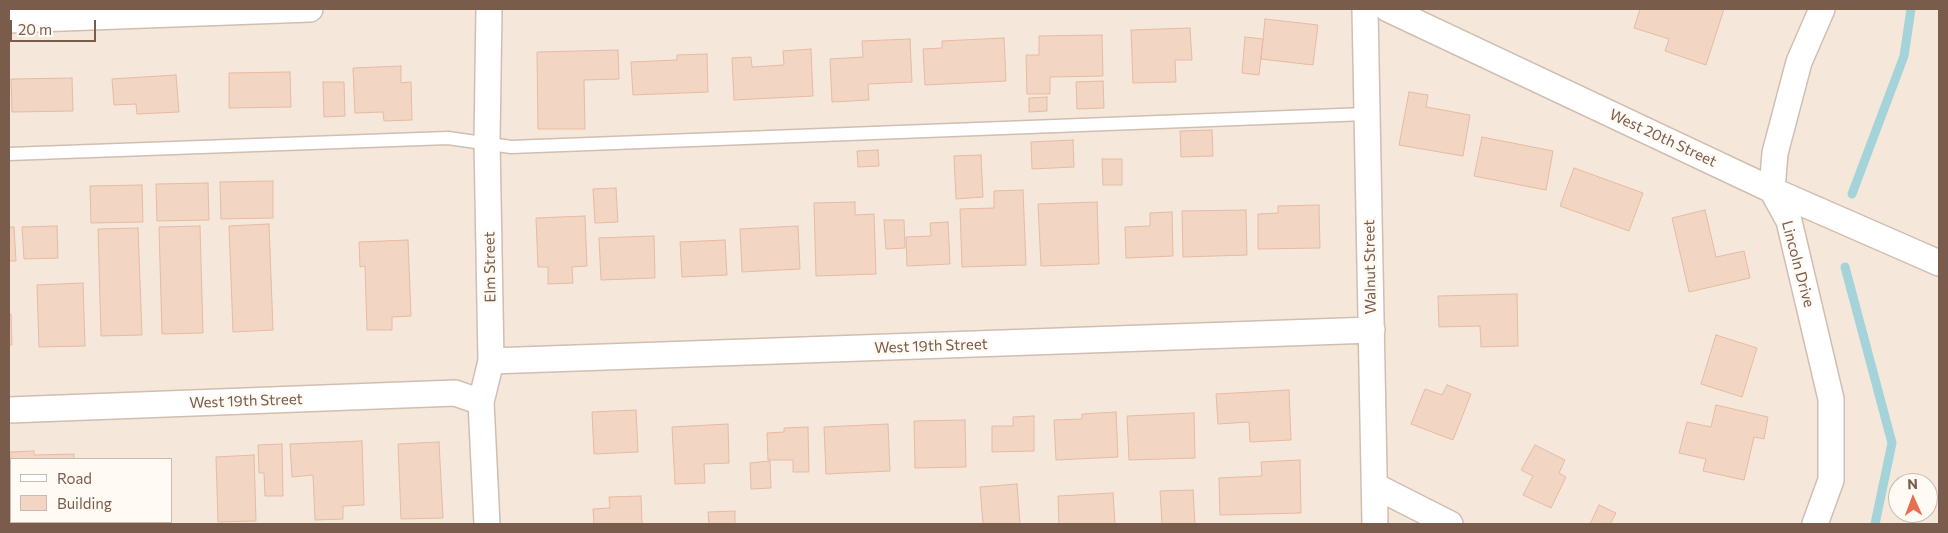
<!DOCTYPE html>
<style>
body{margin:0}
#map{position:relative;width:1948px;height:533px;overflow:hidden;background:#fdf6ec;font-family:Commissioner,sans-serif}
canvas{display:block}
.frame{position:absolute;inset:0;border:10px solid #7a5c4d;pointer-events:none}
.legend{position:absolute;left:10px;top:458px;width:162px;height:65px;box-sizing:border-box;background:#fffaf3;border:1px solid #cabbb1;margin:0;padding:6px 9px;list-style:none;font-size:15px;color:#7a5c4d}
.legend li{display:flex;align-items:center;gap:10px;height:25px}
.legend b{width:25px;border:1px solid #cabbb1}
.north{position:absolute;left:1888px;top:473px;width:50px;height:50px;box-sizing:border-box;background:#fffaf3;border:1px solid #cabbb1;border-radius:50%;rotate:358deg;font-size:14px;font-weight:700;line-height:20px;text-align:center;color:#7a5c4d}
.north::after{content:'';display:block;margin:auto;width:18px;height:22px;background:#e76f51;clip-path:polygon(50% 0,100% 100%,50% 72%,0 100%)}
.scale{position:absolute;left:10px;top:20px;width:86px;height:22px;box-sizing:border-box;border:2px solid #7a5c4d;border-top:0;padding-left:6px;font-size:15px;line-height:18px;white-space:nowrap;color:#7a5c4d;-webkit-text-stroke:4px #fffaf3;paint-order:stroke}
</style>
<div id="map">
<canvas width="1948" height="533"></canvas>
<div class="frame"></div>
<ul class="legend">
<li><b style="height:6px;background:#fff"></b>Road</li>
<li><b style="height:14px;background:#f3d5c3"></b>Building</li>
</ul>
<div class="north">N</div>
<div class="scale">20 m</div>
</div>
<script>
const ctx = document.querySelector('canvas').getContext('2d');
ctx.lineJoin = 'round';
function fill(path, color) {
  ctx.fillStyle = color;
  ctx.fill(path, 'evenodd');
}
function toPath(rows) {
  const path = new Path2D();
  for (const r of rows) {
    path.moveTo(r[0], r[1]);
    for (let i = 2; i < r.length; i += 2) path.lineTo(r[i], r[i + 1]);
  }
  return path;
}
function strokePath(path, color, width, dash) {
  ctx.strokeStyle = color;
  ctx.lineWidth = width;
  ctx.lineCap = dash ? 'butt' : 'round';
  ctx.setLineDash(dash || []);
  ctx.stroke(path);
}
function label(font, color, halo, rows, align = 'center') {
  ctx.font = font + ' Commissioner,sans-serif';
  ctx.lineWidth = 5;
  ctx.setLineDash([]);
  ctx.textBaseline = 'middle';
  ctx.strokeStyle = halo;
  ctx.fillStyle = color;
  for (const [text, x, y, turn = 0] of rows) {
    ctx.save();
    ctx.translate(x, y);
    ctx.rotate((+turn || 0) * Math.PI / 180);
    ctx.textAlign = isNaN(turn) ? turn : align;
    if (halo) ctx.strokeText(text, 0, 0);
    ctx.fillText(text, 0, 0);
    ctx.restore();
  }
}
const residential = toPath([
 [9,9,1939,9,1939,524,9,524],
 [11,459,171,459,171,522,11,522],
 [1898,483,1928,483,1928,513,1898,513]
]);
const stream = toPath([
 [1852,194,1904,56,1911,9],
 [1845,267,1892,443,1875,524]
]);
const building = toPath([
 [1640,9,1724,9,1706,65,1665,51,1669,39,1634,28,1640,9],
 [1265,19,1318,25,1313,65,1261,59,1265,19],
 [1190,28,1192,60,1175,60,1176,82,1133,83,1131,30,1190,28],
 [1102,35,1103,76,1050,77,1050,94,1027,94,1026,55,1039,55,1039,36,1102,35],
 [1245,37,1263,39,1259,75,1242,73,1245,37],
 [1004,38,1006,81,925,85,923,49,942,48,942,41,1004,38],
 [910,39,912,82,868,84,869,100,832,102,830,59,863,57,862,41,910,39],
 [811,49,813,96,734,100,732,58,751,57,752,67,784,65,783,51,811,49],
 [618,50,619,79,584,80,585,129,538,129,537,52,618,50],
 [707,54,708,92,633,95,631,62,677,60,677,55,707,54],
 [401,66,401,83,411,82,412,120,384,121,383,112,355,113,353,68,401,66],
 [290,72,291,107,229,108,229,73,290,72],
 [176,75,179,112,137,114,136,104,114,105,112,79,176,75],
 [72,78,73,111,12,112,11,79,72,78],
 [1103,81,1104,108,1077,109,1076,82,1103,81],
 [323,82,344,82,345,116,324,117,323,82],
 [1409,92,1428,95,1426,107,1470,115,1463,156,1399,145,1409,92],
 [1047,97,1047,111,1029,112,1029,98,1047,97],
 [1212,130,1213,156,1181,157,1180,131,1212,130],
 [1482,137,1553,151,1546,190,1474,176,1482,137],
 [1073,140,1074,167,1032,169,1031,142,1073,140],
 [878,150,879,166,858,167,857,151,878,150],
 [981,155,983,197,956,199,954,156,981,155],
 [1102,159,1122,159,1122,185,1103,185,1102,159],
 [1574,168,1643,193,1629,231,1560,206,1574,168],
 [273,181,273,218,221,219,220,182,273,181],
 [208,183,209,220,157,221,156,184,208,183],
 [142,185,143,222,91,223,90,186,142,185],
 [616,188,618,222,595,223,593,189,616,188],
 [1023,190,1026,265,962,267,960,209,994,208,994,191,1023,190],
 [855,202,855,215,874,214,876,274,816,276,814,203,855,202],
 [1097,202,1099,264,1041,266,1038,204,1097,202],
 [1319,205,1320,248,1258,249,1258,214,1278,213,1278,206,1319,205],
 [1246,210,1247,255,1183,257,1182,211,1246,210],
 [1705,210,1716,257,1744,251,1750,278,1689,292,1672,218,1705,210],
 [1172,212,1173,256,1126,258,1125,227,1150,226,1150,213,1172,212],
 [585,216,587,266,572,267,573,283,548,284,548,267,538,267,536,218,585,216],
 [884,220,904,220,905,248,886,249,884,220],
 [948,222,950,264,907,266,906,237,931,236,930,223,948,222],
 [269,224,273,330,233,332,229,226,269,224],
 [57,226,58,258,24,259,22,227,57,226],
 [200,226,203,333,162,334,159,227,200,226],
 [798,226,800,269,742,272,740,229,798,226],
 [9,227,14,227,16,261,9,261,9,227],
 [138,228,142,335,101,336,98,229,138,228],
 [654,236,655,278,601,280,599,238,654,236],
 [408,240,411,316,392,317,392,330,367,330,365,266,360,267,359,242,408,240],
 [725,240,727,275,682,277,680,242,725,240],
 [83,283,85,346,39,347,37,285,83,283],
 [1517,294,1518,346,1481,347,1480,326,1439,327,1438,296,1517,294],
 [9,314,11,314,12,345,9,345,9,314],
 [1716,335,1757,348,1742,397,1701,384,1716,335],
 [1447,385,1471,394,1453,440,1411,424,1425,389,1442,395,1447,385],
 [1289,390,1291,440,1250,442,1249,422,1218,424,1216,394,1289,390],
 [1716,405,1768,417,1764,439,1754,437,1744,480,1703,471,1706,459,1679,453,1687,422,1711,427,1716,405],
 [636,410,638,452,594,454,592,412,636,410],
 [1116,412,1118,457,1056,460,1054,420,1082,419,1082,414,1116,412],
 [1194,413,1195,458,1129,460,1127,416,1194,413],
 [1034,416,1034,451,992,452,992,426,1013,426,1013,417,1034,416],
 [965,420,966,467,915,468,914,421,965,420],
 [728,424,729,463,704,464,705,483,675,484,672,427,728,424],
 [888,424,890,471,826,474,824,427,888,424],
 [808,427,809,472,793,472,793,460,768,460,767,433,784,432,784,428,808,427],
 [362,441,364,505,343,506,343,519,315,520,313,475,292,477,290,444,362,441],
 [439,442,443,518,401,519,398,444,439,442],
 [282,444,283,496,265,496,264,473,259,473,258,445,282,444],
 [1535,445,1565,460,1559,473,1566,477,1551,508,1523,495,1533,476,1521,470,1535,445],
 [34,451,34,455,74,454,74,459,11,459,11,491,10,452,34,451],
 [254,455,256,521,218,522,216,457,254,455],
 [1300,460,1301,513,1220,515,1219,478,1262,476,1261,462,1300,460],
 [770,461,771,488,751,489,750,463,770,461],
 [1017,484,1020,524,983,524,980,487,1017,484],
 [1193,490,1195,524,1162,524,1160,491,1193,490],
 [1113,493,1115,524,1059,524,1058,496,1113,493],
 [641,496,642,524,594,524,593,509,610,508,609,497,641,496],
 [1599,505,1616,513,1610,524,1590,524,1599,505],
 [735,511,735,524,709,524,708,512,735,511],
 [93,522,145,522,145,524,93,524,93,522]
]);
const service = toPath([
 [9,154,448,138,511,147,1366,114]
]);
const minor = toPath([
 [1365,9,1375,524],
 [1388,9,1772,190,1939,263],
 [9,20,310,9],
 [491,361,1372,330],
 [9,410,455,393,481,402],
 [1375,486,1450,524],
 [487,524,481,402,491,361,487,142,489,9],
 [1815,524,1831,480,1831,399,1789,221,1772,190,1775,153,1799,62,1822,9]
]);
const streetNames = [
 ["West 20th Street",1663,138,25],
 ["Lincoln Drive",1798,264,75],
 ["Elm Street",490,267,-91],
 ["Walnut Street",1370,267,-91],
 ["West 19th Street",931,346,-2],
 ["West 19th Street",246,401,-2]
];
fill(residential, '#f5e8da');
strokePath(stream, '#a5d3da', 9);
fill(building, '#f3d5c3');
strokePath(building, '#e6bba3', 1);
strokePath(service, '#d1beb0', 15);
strokePath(minor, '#d1beb0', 28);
strokePath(service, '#fff', 12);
strokePath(minor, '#fff', 25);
label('15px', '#7a5c4d', '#fffaf3', streetNames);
</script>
